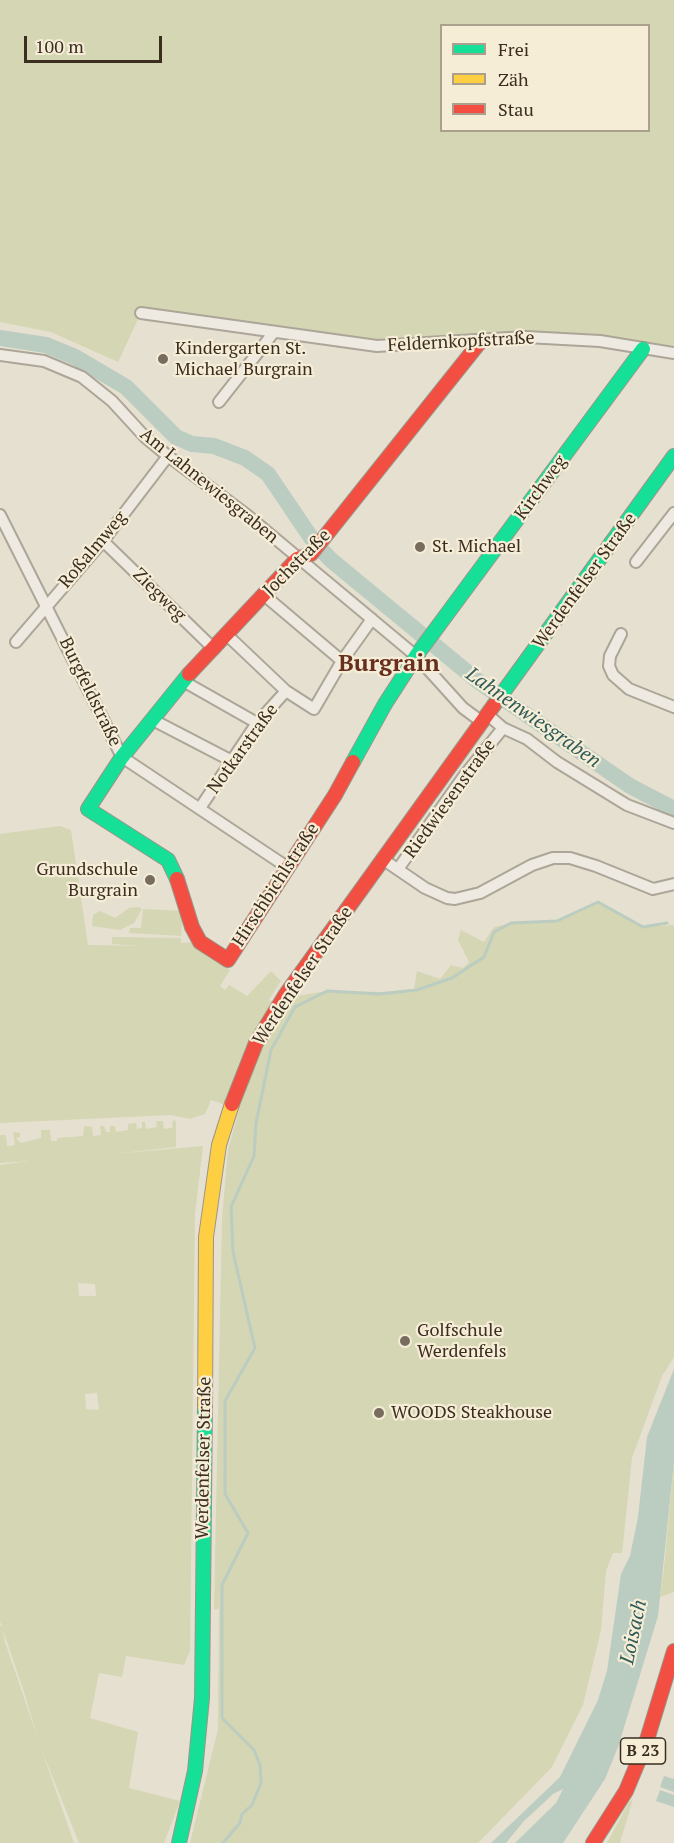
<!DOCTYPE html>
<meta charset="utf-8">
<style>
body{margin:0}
#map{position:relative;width:674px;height:1843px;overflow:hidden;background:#e6e0d0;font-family:"PT Serif",serif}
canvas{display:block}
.legend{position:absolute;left:440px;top:24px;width:210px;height:108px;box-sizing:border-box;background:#f6edd7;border:2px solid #aba08e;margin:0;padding:8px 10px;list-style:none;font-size:18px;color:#3b2d20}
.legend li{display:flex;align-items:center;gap:12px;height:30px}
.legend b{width:30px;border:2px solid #aba08e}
.scale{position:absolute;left:24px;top:36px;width:138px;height:27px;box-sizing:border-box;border:3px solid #3b2d20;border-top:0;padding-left:8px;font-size:18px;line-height:21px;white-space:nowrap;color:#3b2d20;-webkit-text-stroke:4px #f6edd7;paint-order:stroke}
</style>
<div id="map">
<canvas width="674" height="1843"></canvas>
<ul class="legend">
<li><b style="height:8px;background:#16e098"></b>Frei</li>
<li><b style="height:8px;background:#ffcf43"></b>Zäh</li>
<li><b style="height:8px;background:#f24e42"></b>Stau</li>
</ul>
<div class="scale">100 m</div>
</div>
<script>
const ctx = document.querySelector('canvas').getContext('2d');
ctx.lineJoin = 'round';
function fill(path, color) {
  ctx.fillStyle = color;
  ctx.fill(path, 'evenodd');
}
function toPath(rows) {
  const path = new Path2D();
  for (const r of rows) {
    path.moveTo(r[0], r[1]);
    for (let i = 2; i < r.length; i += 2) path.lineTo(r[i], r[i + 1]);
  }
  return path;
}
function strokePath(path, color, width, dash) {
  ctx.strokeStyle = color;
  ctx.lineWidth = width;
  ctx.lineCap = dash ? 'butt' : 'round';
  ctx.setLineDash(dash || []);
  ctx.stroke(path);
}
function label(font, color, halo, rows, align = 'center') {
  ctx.font = font + ' "PT Serif",serif';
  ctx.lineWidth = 4.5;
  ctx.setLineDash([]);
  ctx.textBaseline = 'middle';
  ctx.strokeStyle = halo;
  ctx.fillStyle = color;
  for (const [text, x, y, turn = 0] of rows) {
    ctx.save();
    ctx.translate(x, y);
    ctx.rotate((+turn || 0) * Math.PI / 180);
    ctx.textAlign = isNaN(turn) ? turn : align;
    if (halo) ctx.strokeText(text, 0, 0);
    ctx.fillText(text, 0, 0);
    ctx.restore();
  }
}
const green = toPath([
 [0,0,674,0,674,346,550,333,378,340,141,313,118,362,51,332,0,322],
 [442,26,648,26,648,130,442,130],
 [60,826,71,830,88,945,142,946,112,944,112,937,181,938,181,943,193,942,230,970,220,986,225,990,229,985,247,996,271,971,281,981,268,1001,327,991,383,992,414,989,417,971,440,979,451,965,463,968,469,962,458,940,461,930,484,942,494,927,523,921,558,921,598,903,643,927,674,925,674,1357,662,1376,632,1458,622,1553,613,1553,606,1571,601,1630,583,1705,552,1767,478,1843,190,1843,218,1729,219,1608,214,1610,222,1218,228,1150,239,1110,211,1100,205,1114,190,1119,170,1115,0,1123,0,834],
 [139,907,142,909,134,923,120,930,92,926,93,915,100,911,115,918,129,908],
 [143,909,183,911,181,936,129,933,130,928,141,928],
 [173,1120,176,1121,176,1147,113,1154,203,1146,195,1214,190,1651,184,1665,126,1656,122,1677,99,1673,90,1718,138,1732,129,1788,180,1801,164,1843,79,1843,41,1748,74,1843,0,1843,0,1625,3,1627,0,1622,0,1165,31,1161,0,1163,0,1135,6,1135,7,1146,10,1146,15,1145,13,1132,20,1133,20,1137,16,1138,21,1143,41,1138,41,1130,50,1130,51,1141,57,1141,57,1138,83,1136,84,1126,92,1127,93,1136,101,1135,100,1126,104,1126,106,1132,110,1132,110,1126,115,1126,116,1132,128,1130,128,1124,136,1123,137,1129,142,1128,142,1122,145,1122,146,1129,157,1127,156,1121,163,1121,164,1129,172,1128],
 [78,1283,95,1284,96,1296,79,1296],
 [97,1393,99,1410,86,1409,85,1394],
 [3,1630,24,1692,38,1739,5,1642],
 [674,1461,674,1592,660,1597,664,1568],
 [633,1799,620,1843,607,1843,629,1802]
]);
const water = toPath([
 [674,1369,674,1461,658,1616,618,1747,605,1779,563,1843,515,1843,556,1803,563,1789,553,1794,523,1822,506,1843,491,1843,560,1777,598,1700,607,1671,621,1574,630,1556,638,1517,647,1437],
 [664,1776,674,1779,674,1792,660,1787],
 [660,1790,674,1795,674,1807,656,1801]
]);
const stream = toPath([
 [223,1843,240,1823,242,1814,252,1805,261,1783,260,1765,254,1750,222,1718,222,1585,248,1533,225,1494,225,1401,255,1348,233,1252,231,1207,254,1156,256,1123,271,1050,295,1007,327,991,379,994,417,990,452,978,484,957,494,932,511,923,557,921,598,902,643,927,667,923]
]);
const river = toPath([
 [0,338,46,345,75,357,126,387,176,437,192,444,214,446,245,458,268,474,314,542,331,560,479,682,630,786,674,809]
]);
const street = toPath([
 [141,313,377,346,526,337,600,341,674,353],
 [0,355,44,361,82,377,112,401,145,437,168,456,247,515,416,656,463,708,482,722],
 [219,402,274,332],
 [0,515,122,757,287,867],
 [103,541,214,649],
 [636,562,674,513],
 [264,595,342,661],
 [621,634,610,656,609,666,613,675,629,689,674,707],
 [227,635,286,691],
 [16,642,103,541,168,456],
 [183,681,257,723],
 [488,715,503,728,527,739,557,762,627,805,674,823],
 [153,720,230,760],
 [200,808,257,723,286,691,314,709,342,661,372,619],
 [384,860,425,888,447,898,455,899,480,893,532,865,553,858,570,858,596,866,653,889,674,884],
 [398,869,464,776,503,728]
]);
const fast = toPath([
 [494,705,674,456],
 [353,762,385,704,416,656,643,349],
 [177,879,168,860,88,809,122,757,189,674],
 [179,1843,195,1771,202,1698,205,1407]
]);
const slow = toPath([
 [205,1407,206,1237,219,1145,232,1104]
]);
const jam = toPath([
 [189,674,297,559,311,554,480,342],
 [177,879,192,927,200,942,228,960,335,795,353,762],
 [232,1104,256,1043,286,994,494,705],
 [593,1843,626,1791,646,1743,674,1651]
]);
const markers = [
 [163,359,6,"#776c5e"],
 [420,547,6,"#776c5e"],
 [150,880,6,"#776c5e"],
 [405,1341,6,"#776c5e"],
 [379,1413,6,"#776c5e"]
];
const shields = [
 [643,1751,45]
];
const shieldNames = [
 ["B 23",643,1751]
];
const streetNames = [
 ["Feldernkopfstraße",461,342,-3],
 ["Am Lahnewiesgraben",209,486,39],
 ["Kirchweg",541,488,-54],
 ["Roßalmweg",93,550,-50],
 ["Jochstraße",297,563,-45],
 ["Werdenfelser Straße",585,581,-54],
 ["Ziegweg",159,595,45],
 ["Burgfeldstraße",90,692,64],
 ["Notkarstraße",243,749,-54],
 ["Riedwiesenstraße",450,799,-54],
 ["Hirschbichlstraße",276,885,-57],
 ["Werdenfelser Straße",303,976,-56],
 ["Werdenfelser Straße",204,1458,-89]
];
const poiNames = [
 ["Kindergarten St.",175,349],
 ["Michael Burgrain",175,370],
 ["St. Michael",432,547],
 ["Grundschule",138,870,"right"],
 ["Burgrain",138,891,"right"],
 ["Golfschule",417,1331],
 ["Werdenfels",417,1352],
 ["WOODS Steakhouse",391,1413]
];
const waterNames = [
 ["Lahnenwiesgraben",533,718,35],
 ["Loisach",634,1632,-78]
];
const districtNames = [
 ["Burgrain",389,664]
];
fill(green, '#d5d6b3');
fill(water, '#bbccc1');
strokePath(stream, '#bbccc1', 3);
strokePath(river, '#bbccc1', 16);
strokePath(street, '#aca598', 14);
strokePath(fast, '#9b9488', 16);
strokePath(slow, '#9b9488', 16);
strokePath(jam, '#9b9488', 16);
strokePath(street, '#eeeae2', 10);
strokePath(fast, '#16e098', 14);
strokePath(slow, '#ffcf43', 14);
strokePath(jam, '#f24e42', 14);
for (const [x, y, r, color] of markers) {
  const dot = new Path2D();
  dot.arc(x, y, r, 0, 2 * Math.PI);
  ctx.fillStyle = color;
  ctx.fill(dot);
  strokePath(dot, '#f6edd7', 2);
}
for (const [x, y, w] of shields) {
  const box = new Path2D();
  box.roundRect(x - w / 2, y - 13, w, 26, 4.5);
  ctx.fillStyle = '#f6edd7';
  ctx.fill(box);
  strokePath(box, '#3b2d20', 1.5);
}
label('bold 16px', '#3b2d20', null, shieldNames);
label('18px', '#3b2d20', '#f6edd7', streetNames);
label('18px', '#3b2d20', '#f6edd7', poiNames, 'left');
label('italic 20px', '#2f5b58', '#f6edd7', waterNames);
label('bold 24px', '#682f1f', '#f6edd7', districtNames);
</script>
